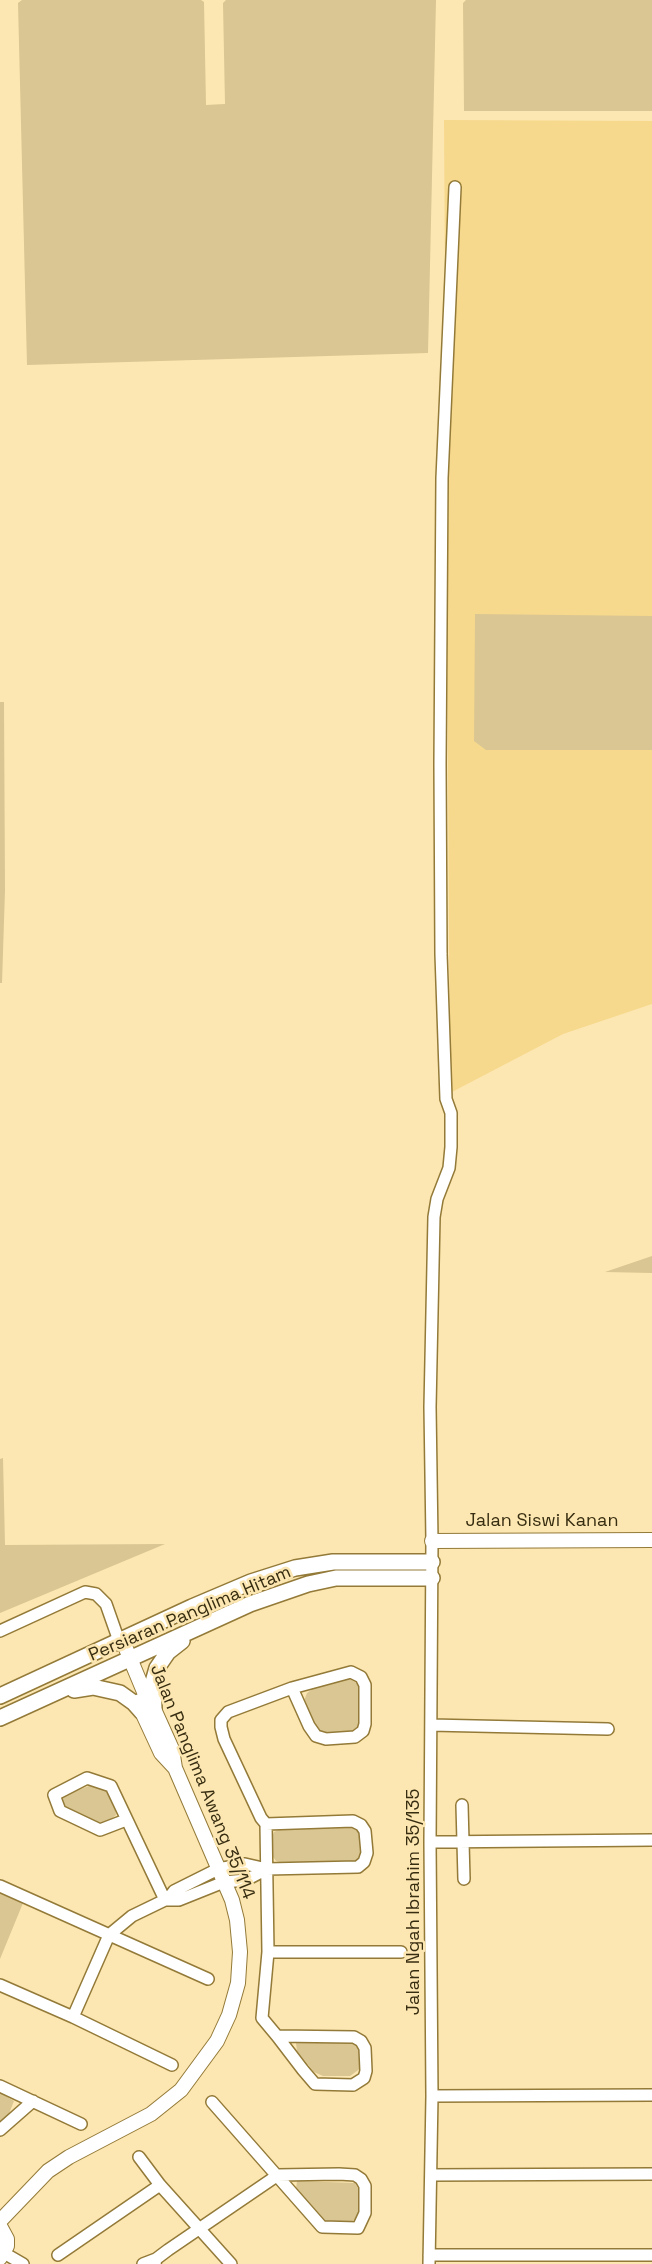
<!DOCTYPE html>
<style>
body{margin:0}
canvas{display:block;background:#fce6b1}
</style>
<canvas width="652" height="2264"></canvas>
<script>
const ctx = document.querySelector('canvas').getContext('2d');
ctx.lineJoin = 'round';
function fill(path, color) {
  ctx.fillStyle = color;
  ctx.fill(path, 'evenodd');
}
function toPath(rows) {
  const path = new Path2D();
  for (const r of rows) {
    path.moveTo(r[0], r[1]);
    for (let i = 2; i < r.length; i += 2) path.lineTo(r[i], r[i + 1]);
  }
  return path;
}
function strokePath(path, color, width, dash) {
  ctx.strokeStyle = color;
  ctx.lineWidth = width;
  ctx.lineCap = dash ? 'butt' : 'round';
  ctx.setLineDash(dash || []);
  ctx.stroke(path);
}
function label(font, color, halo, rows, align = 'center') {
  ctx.font = font + ' "Space Grotesk",sans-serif';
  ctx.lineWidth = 5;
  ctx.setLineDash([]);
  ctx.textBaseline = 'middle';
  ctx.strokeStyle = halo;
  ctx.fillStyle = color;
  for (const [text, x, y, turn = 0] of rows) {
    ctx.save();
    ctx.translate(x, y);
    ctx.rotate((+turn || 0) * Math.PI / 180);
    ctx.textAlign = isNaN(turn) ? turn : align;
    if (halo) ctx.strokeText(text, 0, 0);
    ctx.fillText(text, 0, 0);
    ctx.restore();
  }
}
const built = toPath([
 [444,120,652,121,652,1004,563,1034,450,1093]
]);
const green = toPath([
 [22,0,201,0,204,2,206,105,225,104,223,3,226,0,436,0,428,353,27,365,18,3],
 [466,0,652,0,652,111,464,111,463,3],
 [475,614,652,616,652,750,486,750,474,741],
 [0,702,4,702,5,890,2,983,0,983],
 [652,1256,652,1273,605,1272],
 [3,1458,5,1545,165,1544,0,1613,0,1459],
 [350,1679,358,1684,360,1724,352,1733,321,1733,317,1730,304,1701,307,1693,314,1688],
 [91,1785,107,1791,115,1806,116,1815,110,1820,101,1823,65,1808,61,1800,62,1797],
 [353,1826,359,1829,363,1835,363,1852,360,1859,354,1862,284,1864,276,1861,271,1854,271,1839,274,1832,282,1828],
 [0,1892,23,1903,0,1959],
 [350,2040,361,2048,361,2068,350,2076,323,2076,314,2072,297,2051,296,2043,300,2041],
 [0,2093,14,2101,8,2116,0,2124],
 [297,2181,355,2183,359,2190,358,2217,351,2222,323,2221,296,2189]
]);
const minor = toPath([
 [0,1631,85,1592,96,1594,106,1604,119,1641],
 [431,1725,608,1729],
 [462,1805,464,1879],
 [126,1820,100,1830,60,1811,54,1795,87,1778,111,1786,165,1900],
 [430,1842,652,1840],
 [0,1886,208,1979],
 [168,1899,174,1891,218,1869,245,1864,267,1869,358,1867,364,1862,367,1853,365,1831,361,1825,353,1821,266,1824],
 [268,1952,401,1952],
 [0,1985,73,2017,172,2065],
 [73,2017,109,1935,132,1916,165,1900,179,1900,224,1882,246,1880,267,1869],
 [277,2036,354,2037,361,2041,365,2048,366,2071,364,2078,353,2085,315,2084,303,2070,277,2036,262,2018,268,1952,266,1824,261,1818,224,1739,221,1727,221,1720,228,1712,292,1688,351,1672,361,1677,365,1685,365,1724,363,1731,355,1737,326,1739,316,1736,309,1726,292,1688],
 [0,2086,81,2124],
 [432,2096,652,2095],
 [212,2102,322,2227,358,2228,365,2213,365,2186,361,2179,355,2175,339,2174,278,2175],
 [0,2130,33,2101],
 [139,2157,160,2185,231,2264],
 [431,2175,652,2174],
 [4,2253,23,2264],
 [58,2255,160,2185],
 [429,2255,652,2255],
 [143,2264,156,2259],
 [155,2264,156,2259,168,2250,278,2175],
 [429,2264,432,2096,430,1842,432,1541,430,1407,434,1217,437,1199,449,1168,451,1147,451,1113,446,1099,441,954,440,764,442,478,455,187]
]);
const tertiary = toPath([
 [432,1541,652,1540],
 [140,1701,142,1712,161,1753,174,1767],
 [0,2221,48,2171,69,2157,151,2114,181,2090,217,2041,229,2015,238,1983,240,1952,237,1920,232,1900,175,1768,172,1749,154,1709,147,1699,122,1639],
 [0,2226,7,2239,7,2246,0,2258]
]);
const secondary = toPath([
 [74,1690,93,1687,120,1693,134,1703,142,1712],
 [0,1696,192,1607,251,1582,295,1568,333,1562,432,1562],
 [154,1709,153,1682,157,1668,168,1652,182,1641],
 [0,1718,250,1604,308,1584,336,1578,432,1578]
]);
const streetNames = [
 ["Jalan Siswi Kanan",542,1521],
 ["Persiaran Panglima Hitam",190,1614,-23],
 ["Jalan Panglima Awang 35/114",202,1782,68],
 ["Jalan Ngah Ibrahim 35/135",414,1902,-90]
];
fill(built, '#f7d98d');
fill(green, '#dac692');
strokePath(minor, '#937a38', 14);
strokePath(tertiary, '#937a38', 16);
strokePath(secondary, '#937a38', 18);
strokePath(minor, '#fff', 11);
strokePath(tertiary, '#fff', 14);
strokePath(secondary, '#fff', 15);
label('18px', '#372d11', '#fce6b1', streetNames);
</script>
